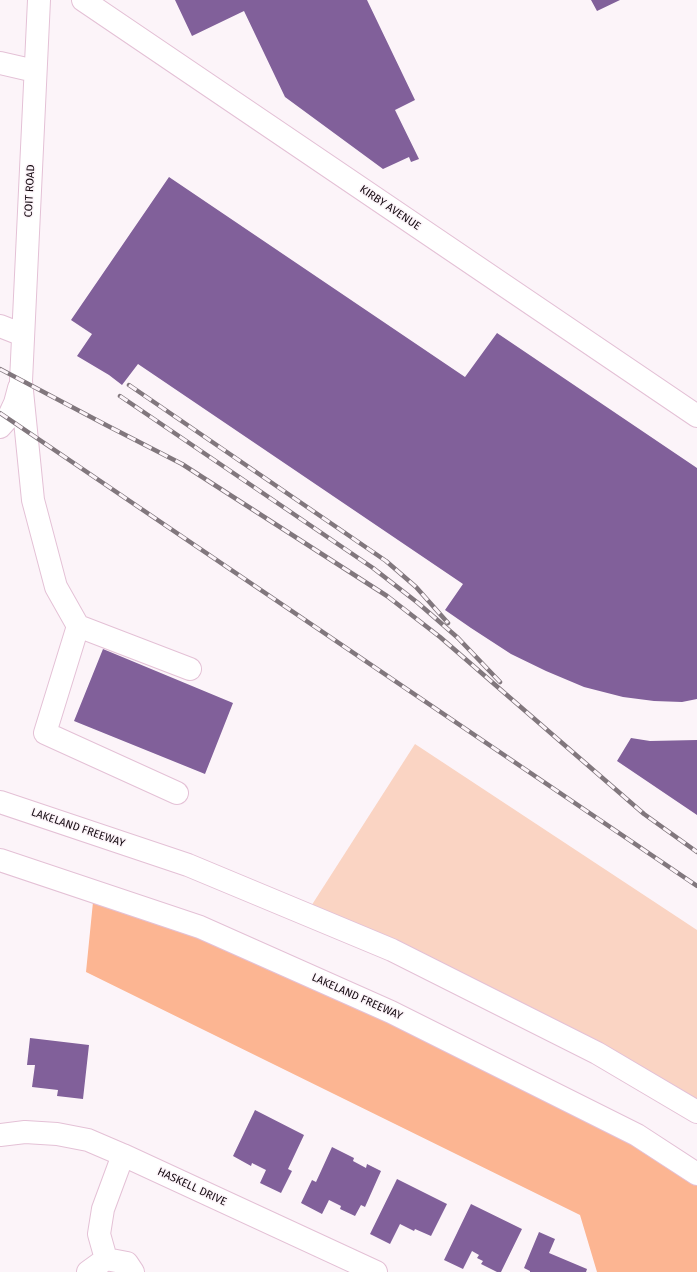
<!DOCTYPE html>
<style>
body{margin:0}
canvas{display:block;background:#fcf4f9}
</style>
<canvas width="697" height="1272"></canvas>
<script>
const ctx = document.querySelector('canvas').getContext('2d');
ctx.lineJoin = 'round';
function fill(path, color) {
  ctx.fillStyle = color;
  ctx.fill(path, 'evenodd');
}
function toPath(rows) {
  const path = new Path2D();
  for (const r of rows) {
    path.moveTo(r[0], r[1]);
    for (let i = 2; i < r.length; i += 2) path.lineTo(r[i], r[i + 1]);
  }
  return path;
}
function strokePath(path, color, width, dash) {
  ctx.strokeStyle = color;
  ctx.lineWidth = width;
  ctx.lineCap = dash ? 'butt' : 'round';
  ctx.setLineDash(dash || []);
  ctx.stroke(path);
}
function label(font, color, halo, rows, align = 'center') {
  ctx.font = font + ' "Fira Sans",sans-serif';
  ctx.lineWidth = 3;
  ctx.setLineDash([]);
  ctx.textBaseline = 'middle';
  ctx.strokeStyle = halo;
  ctx.fillStyle = color;
  for (const [text, x, y, turn = 0] of rows) {
    ctx.save();
    ctx.translate(x, y);
    ctx.rotate((+turn || 0) * Math.PI / 180);
    ctx.textAlign = isNaN(turn) ? turn : align;
    if (halo) ctx.strokeText(text, 0, 0);
    ctx.fillText(text, 0, 0);
    ctx.restore();
  }
}
const green = toPath([
 [415,744,697,930,697,1112,306,914]
]);
const forest = toPath([
 [94,892,200,927,697,1174,697,1272,597,1272,580,1215,86,972]
]);
const building = toPath([
 [175,0,367,0,415,100,395,110,419,159,411,162,409,157,383,169,285,97,244,11,192,36],
 [591,0,620,0,597,11],
 [169,177,465,377,497,333,697,468,697,699,682,702,654,701,623,697,584,687,546,671,511,654,471,628,445,610,463,584,138,364,122,385,109,375,77,356,92,334,71,320],
 [103,649,233,703,205,774,74,721],
 [631,738,650,741,697,740,697,815,617,761],
 [30,1038,89,1045,83,1099,57,1096,58,1090,32,1087,35,1065,27,1065],
 [255,1110,304,1135,288,1169,292,1171,281,1193,260,1183,266,1170,252,1163,251,1166,233,1156],
 [332,1147,354,1158,353,1161,366,1168,367,1164,381,1171,365,1207,361,1205,355,1216,340,1209,341,1206,329,1200,322,1214,301,1203,312,1180,316,1182],
 [397,1179,447,1204,431,1236,415,1229,414,1231,400,1224,390,1244,370,1234],
 [471,1204,522,1229,501,1272,497,1272,481,1264,483,1261,477,1258,479,1255,472,1251,463,1269,444,1260],
 [539,1232,555,1239,549,1253,587,1269,586,1272,530,1272,530,1271,524,1268]
]);
const minor = toPath([
 [39,0,21,381,33,500,56,587,78,626,45,733,177,793],
 [83,0,697,416],
 [0,63,35,71],
 [0,326,23,335],
 [0,427,8,418,15,403,19,388],
 [78,626,190,669],
 [0,1135,25,1132,57,1134,88,1140,123,1155,376,1272],
 [106,1259,99,1234,103,1209,123,1155],
 [88,1272,106,1259,127,1263,133,1272]
]);
const highway = toPath([
 [0,802,188,865,392,950,597,1053,697,1112],
 [0,860,200,927,391,1012,637,1135,697,1174]
]);
const rail = toPath([
 [0,369,106,425,182,464,387,596,440,637,644,814,697,852],
 [129,385,386,561,416,587,448,623],
 [120,396,373,568,418,603,458,638,500,682],
 [0,413,697,886]
]);
const streetNames = [
 ["COIT ROAD",30,191,-87],
 ["KIRBY AVENUE",390,208,34],
 ["LAKELAND FREEWAY",78,828,19],
 ["LAKELAND FREEWAY",357,997,24],
 ["HASKELL DRIVE",192,1187,25]
];
fill(green, '#fad4c3');
fill(forest, '#fcb592');
fill(building, '#81609a');
strokePath(minor, '#e4c1d6', 24);
strokePath(highway, '#e4c1d6', 24);
strokePath(minor, '#fff', 22);
strokePath(highway, '#fff', 22);
strokePath(rail, '#81777d', 4.5);
strokePath(rail, '#fcf4f9', 3, [9]);
label('11px', '#140910', '#fcf4f9', streetNames);
</script>
